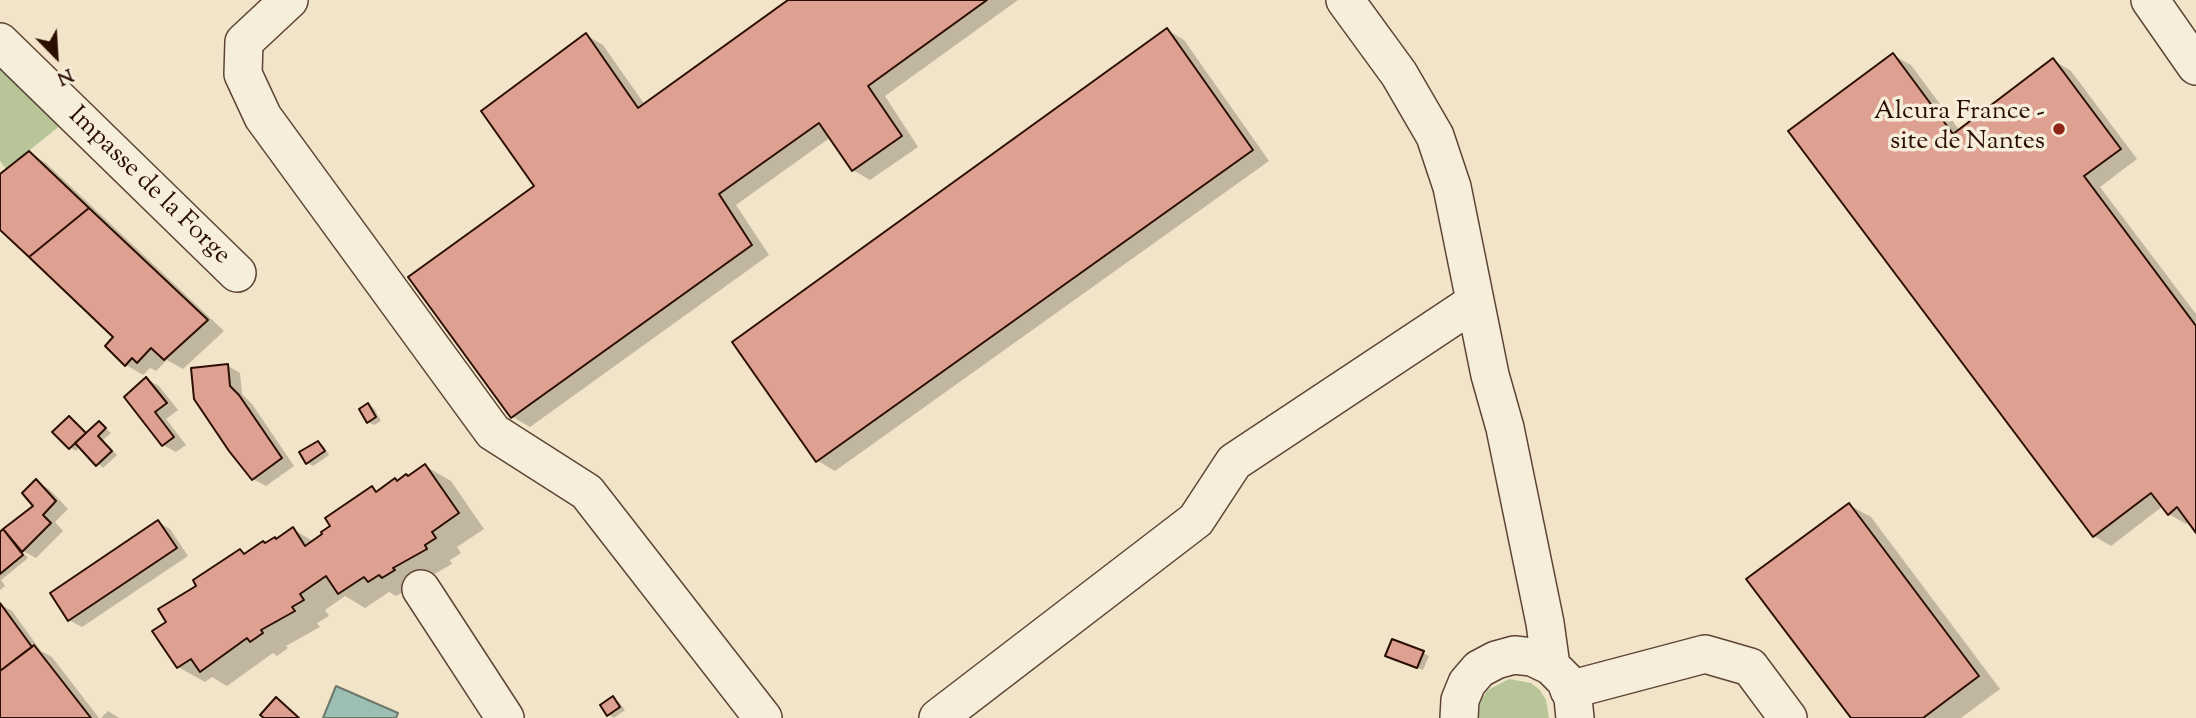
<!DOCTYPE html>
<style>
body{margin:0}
#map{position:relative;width:2196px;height:718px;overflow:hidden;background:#f2e4c8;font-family:"Sorts Mill Goudy",serif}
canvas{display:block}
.north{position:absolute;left:21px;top:21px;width:70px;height:70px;-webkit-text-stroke:5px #f7eddb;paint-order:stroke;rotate:156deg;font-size:19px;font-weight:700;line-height:28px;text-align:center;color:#2b0e02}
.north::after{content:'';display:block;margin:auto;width:24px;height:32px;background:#2b0e02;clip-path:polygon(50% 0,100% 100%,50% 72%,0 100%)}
</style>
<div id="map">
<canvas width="2196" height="718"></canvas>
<div class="north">N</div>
</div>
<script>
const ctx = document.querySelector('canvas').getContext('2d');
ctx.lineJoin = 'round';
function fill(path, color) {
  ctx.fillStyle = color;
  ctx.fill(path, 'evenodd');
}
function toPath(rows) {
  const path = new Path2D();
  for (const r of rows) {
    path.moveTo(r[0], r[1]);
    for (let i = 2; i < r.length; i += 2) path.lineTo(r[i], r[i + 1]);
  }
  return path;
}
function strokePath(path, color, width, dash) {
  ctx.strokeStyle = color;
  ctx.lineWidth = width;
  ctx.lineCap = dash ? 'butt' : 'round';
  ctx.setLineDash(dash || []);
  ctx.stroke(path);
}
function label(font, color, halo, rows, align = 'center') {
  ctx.font = font + ' "Sorts Mill Goudy",serif';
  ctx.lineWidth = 7;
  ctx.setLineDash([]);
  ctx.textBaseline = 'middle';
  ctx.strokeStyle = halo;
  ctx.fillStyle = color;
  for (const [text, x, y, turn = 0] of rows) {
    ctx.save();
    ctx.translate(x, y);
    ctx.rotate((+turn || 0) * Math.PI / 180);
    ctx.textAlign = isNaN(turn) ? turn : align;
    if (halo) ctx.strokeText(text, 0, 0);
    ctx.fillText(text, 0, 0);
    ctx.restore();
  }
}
const green = toPath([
 [0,65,61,125,6,169,0,161],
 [1509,679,1531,683,1540,690,1546,700,1549,718,1478,718,1481,700,1488,690]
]);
const water = toPath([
 [336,686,398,713,396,718,323,718,336,686]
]);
const shadow = toPath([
 [791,0,1018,0,885,96,918,147,870,180,853,170,831,137,736,205,769,255,530,427,513,417,536,187,586,35,603,45,645,105],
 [1167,30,1184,40,1269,161,835,471,818,461],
 [1893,55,1911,65,1960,131,2053,60,2071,71,2137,159,2100,187,2196,314,2196,530,2190,521,2186,524,2169,514,2163,506,2111,546,2094,536],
 [29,153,46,163,224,331,183,369,167,360,156,371,150,368,143,375,126,365,116,337,0,228,0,177],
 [228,366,240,373,242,394,252,404,294,466,266,486,253,479,196,399],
 [146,379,159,386,178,410,166,419,186,445,176,452,163,445,126,398],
 [369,405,374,408,381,421,374,425,368,422],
 [69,418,87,434,99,423,111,433,103,440,117,455,103,468,80,446,76,451,70,447],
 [318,443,324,446,329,455,313,466,307,463],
 [425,466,451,481,484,529,457,547,461,553,450,560,452,564,396,596,389,592,365,608,345,596,325,610,329,616,317,623,320,627,286,646,288,648,277,656,273,653,227,686,212,677,205,682,178,667,169,622,199,586,240,551,247,555,277,540,293,529,314,542,372,489,378,492,396,480,398,482,409,478],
 [36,482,49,489,68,509,55,522,63,531,36,558,21,550,28,558,1,580,5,586,0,590,0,534,36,506],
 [1849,505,1871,517,2000,689,1961,718,1853,718],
 [158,522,170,529,188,556,82,627,69,620],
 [0,604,12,611,41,651,52,657,99,718,0,718],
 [1423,653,1429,656,1423,670,1393,659],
 [613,698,619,702,625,710,614,718,608,714],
 [108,711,119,718,101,718]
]);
const building = toPath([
 [788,0,987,0,868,86,902,136,852,171,819,123,719,194,752,245,511,418,408,277,534,186,481,111,586,33,638,108,788,0],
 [1167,28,1253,150,816,462,732,342,1167,28],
 [1893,53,1953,134,2053,58,2121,149,2084,176,2196,326,2196,533,2177,507,2168,515,2151,493,2093,537,1788,131,1893,53],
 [29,151,89,208,29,257,0,230,0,174,29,151],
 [89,208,208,320,164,360,151,348,137,363,132,358,125,366,105,346,113,337,29,257,89,208],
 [228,364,230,386,239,395,282,458,252,480,229,451,194,399,191,368,228,364],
 [146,377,167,403,155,412,174,437,162,446,124,397,146,377],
 [368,403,376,417,367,423,359,409,368,403],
 [69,416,86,433,69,449,52,432,69,416],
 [99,421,106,428,98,436,112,451,96,466,75,443,99,421],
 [318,441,325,451,306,464,299,452,318,441],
 [425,464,459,513,432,532,436,538,425,545,427,549,393,568,395,570,382,578,379,575,368,582,364,577,338,594,326,576,300,594,304,600,292,607,295,611,261,630,263,633,250,642,247,638,200,672,191,659,177,668,152,631,166,622,158,609,196,586,193,580,240,549,244,554,263,541,265,543,275,537,276,539,293,527,305,546,322,534,321,532,330,526,325,518,372,486,376,492,395,478,397,481,406,474,408,476,425,464],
 [36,479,56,501,43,515,51,523,22,552,3,529,33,506,22,493,36,479],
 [1849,503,1979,676,1923,718,1851,718,1746,579,1849,503],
 [158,520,177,548,68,621,50,593,158,520],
 [3,529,23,555,0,574,0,532,3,529],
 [0,603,32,647,0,671,0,603],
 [1392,639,1424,651,1417,668,1385,656,1392,639],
 [34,645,91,718,0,718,0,671,34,645],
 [613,696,620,707,607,716,600,705,613,696],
 [276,697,299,718,264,718,260,715,276,697]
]);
const minor = toPath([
 [289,0,244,42,243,74,263,117,493,432,587,492,763,718],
 [1345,0,1399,74,1435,136,1452,187,1490,375,1505,428,1545,623,1551,666],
 [2150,0,2196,66],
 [0,42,237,273],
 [421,589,505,718],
 [1569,690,1705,654,1750,667,1788,718],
 [938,718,1196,520,1234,462,1475,302],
 [1459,718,1460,700,1467,683,1479,669,1496,660,1514,655,1532,657,1551,666,1565,680,1573,698,1575,718]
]);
const markers = [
 [2059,129,7,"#8f2418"]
];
const poiNames = [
 ["Alcura France -",2045,114],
 ["site de Nantes",2045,144]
];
const streetNames = [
 ["Impasse de la Forge",148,187,44]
];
fill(green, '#b8c598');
fill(water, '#9bbfb3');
strokePath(water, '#6e786c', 2);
fill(shadow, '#0003');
fill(building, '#dea091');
strokePath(building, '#2b0e02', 2);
strokePath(minor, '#5d4434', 40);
strokePath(minor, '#f7eddb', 37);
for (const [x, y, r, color] of markers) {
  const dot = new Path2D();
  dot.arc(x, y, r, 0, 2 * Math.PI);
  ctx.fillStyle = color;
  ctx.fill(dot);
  strokePath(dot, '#f7eddb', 2.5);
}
label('26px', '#2b0e02', '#f7eddb', poiNames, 'right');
label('26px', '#2b0e02', '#f7eddb', streetNames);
</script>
